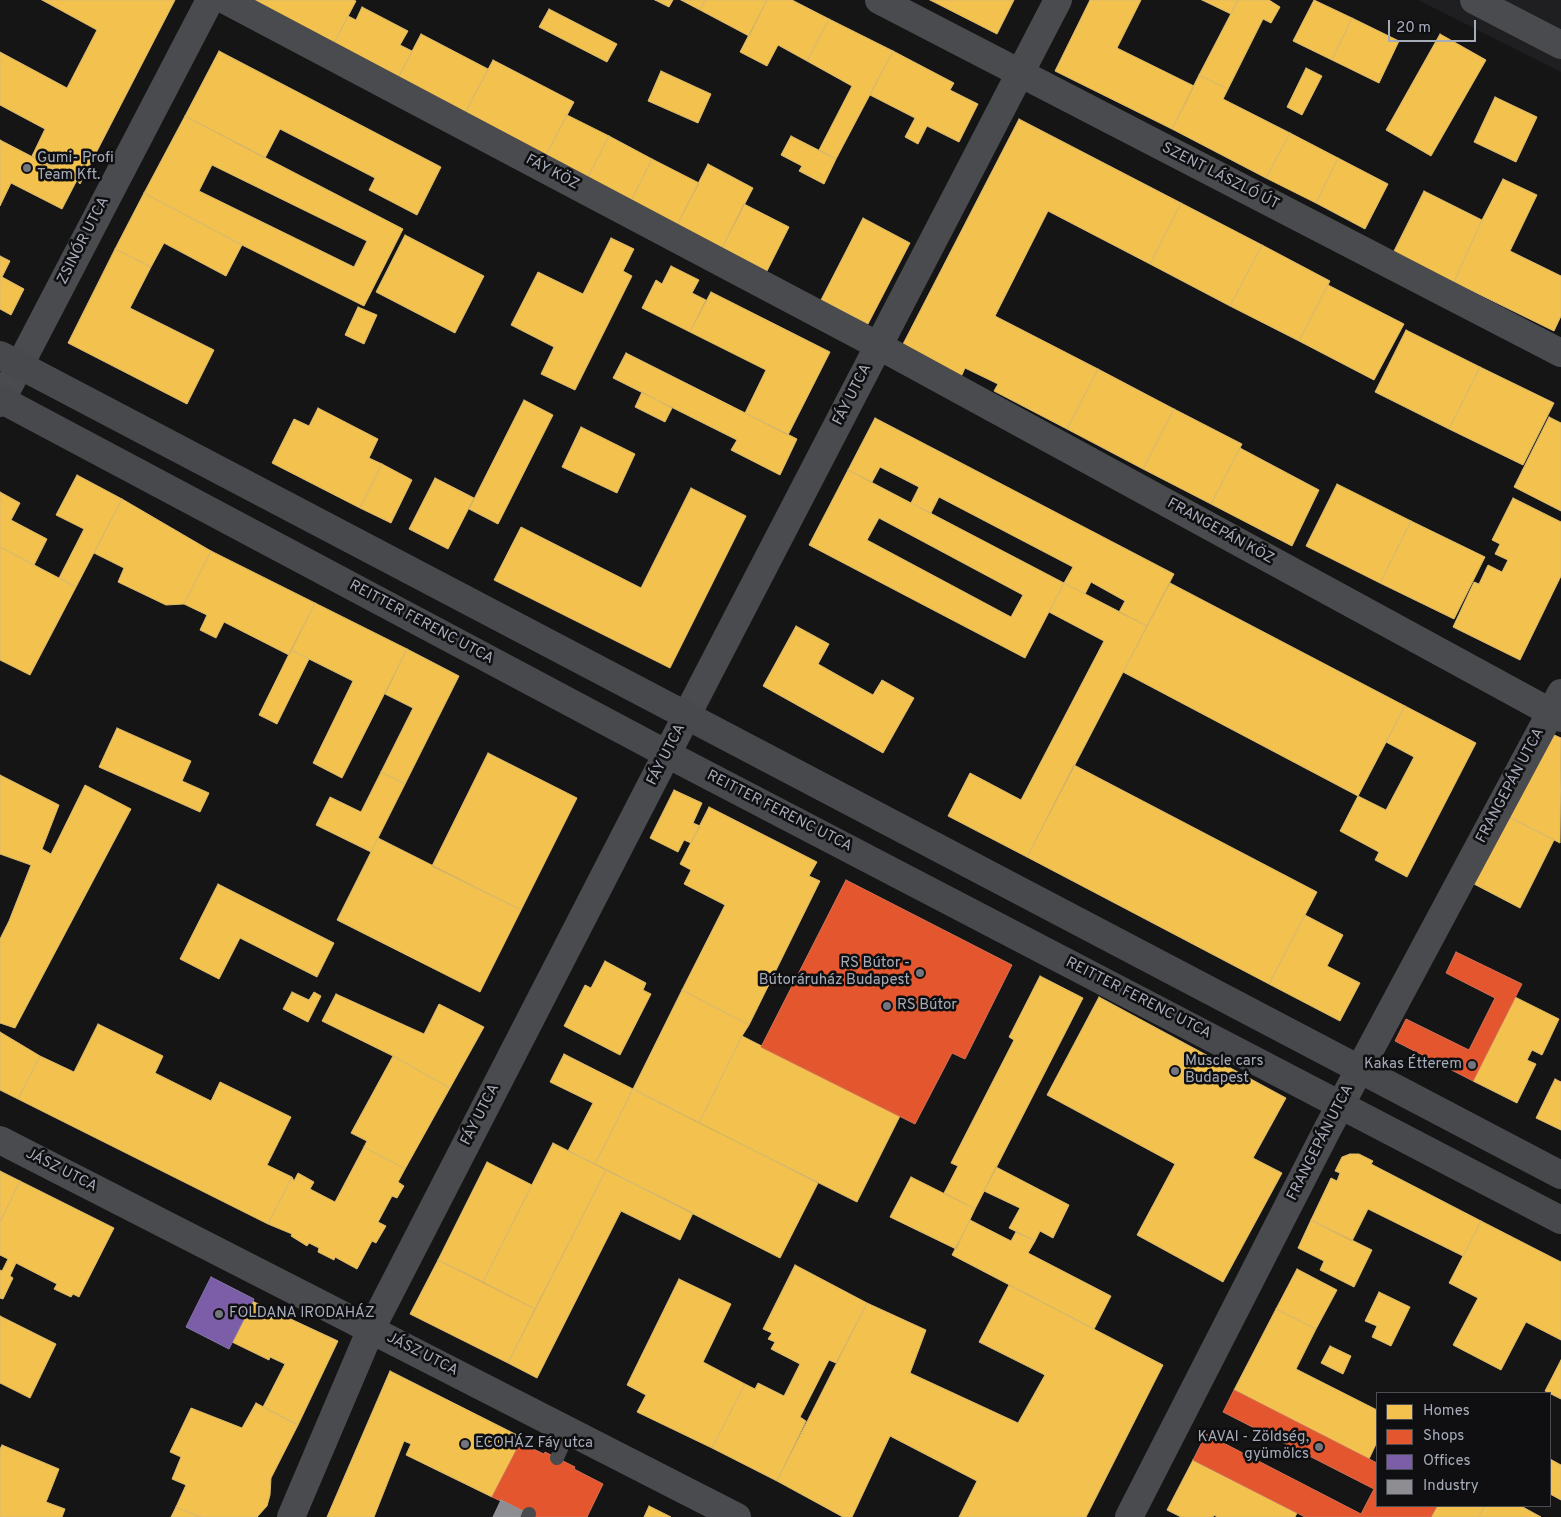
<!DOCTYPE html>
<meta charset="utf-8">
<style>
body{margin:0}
#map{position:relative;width:1561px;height:1517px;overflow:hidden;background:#151515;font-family:Overpass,sans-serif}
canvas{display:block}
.legend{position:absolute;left:1376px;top:1392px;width:175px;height:115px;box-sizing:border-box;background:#0f0f11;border:1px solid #4b4d54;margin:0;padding:6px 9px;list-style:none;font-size:15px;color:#a5abb8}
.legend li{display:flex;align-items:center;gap:10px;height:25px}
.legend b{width:25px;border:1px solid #4b4d54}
.scale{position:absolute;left:1388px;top:20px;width:88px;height:22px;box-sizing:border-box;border:2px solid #a5abb8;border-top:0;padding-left:6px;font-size:15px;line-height:18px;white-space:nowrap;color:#a5abb8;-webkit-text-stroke:4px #0f0f11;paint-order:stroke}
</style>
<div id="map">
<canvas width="1561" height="1517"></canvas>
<ul class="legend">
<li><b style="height:14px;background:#f2c14e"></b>Homes</li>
<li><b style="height:14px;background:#e4572e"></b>Shops</li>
<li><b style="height:14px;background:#7b5ea7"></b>Offices</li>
<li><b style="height:14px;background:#8d8d92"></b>Industry</li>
</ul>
<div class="scale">20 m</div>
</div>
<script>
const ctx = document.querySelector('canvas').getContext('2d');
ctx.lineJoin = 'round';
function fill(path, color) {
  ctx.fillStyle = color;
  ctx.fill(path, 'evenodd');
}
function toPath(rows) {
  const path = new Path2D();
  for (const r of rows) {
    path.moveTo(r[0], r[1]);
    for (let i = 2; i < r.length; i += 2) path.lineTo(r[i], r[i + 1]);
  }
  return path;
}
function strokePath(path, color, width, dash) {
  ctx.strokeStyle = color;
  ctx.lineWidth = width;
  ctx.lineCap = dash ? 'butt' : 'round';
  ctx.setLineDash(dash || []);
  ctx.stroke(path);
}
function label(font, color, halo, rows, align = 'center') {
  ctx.font = font + ' Overpass,sans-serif';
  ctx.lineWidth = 5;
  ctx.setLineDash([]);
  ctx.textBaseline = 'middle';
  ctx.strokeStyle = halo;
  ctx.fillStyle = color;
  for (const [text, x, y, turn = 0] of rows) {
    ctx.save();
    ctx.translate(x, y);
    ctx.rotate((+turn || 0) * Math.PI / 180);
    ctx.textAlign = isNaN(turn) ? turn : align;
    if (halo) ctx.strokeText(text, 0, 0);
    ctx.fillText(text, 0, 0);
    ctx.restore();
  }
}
const built = toPath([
 [1418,0,1561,0,1561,72]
]);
const homes = toPath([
 [42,0,175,0,80,184,77,180,32,156,45,129,0,105,0,52,67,88,97,30,42,0],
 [243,0,354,0,356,1,332,47,243,0],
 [655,0,673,0,669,7,655,0],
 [681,0,705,0,700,10,681,0],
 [705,0,767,0,749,36,700,10,705,0],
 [767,0,792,0,829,19,807,61,778,45,767,66,740,52,767,0],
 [930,0,1014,0,997,34,930,0],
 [1090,0,1141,0,1117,48,1194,86,1172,129,1055,71,1090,0],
 [1202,0,1238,0,1231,14,1202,0],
 [1238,0,1269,0,1280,7,1271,23,1263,19,1228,89,1199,75,1238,0],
 [1314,0,1352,18,1332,60,1293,41,1314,0],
 [362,7,408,31,400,45,412,51,397,80,332,47,348,16,356,20,362,7],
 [549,9,617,44,607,62,539,27,549,9],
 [1352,18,1399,41,1379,83,1332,60,1352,18],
 [829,19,893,51,836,159,819,150,852,86,807,61,829,19],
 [421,34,488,69,464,115,397,80,421,34],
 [1440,34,1486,60,1431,156,1386,130,1440,34],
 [219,51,441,167,417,215,369,190,375,178,280,129,265,158,185,116,219,51],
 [893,51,954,83,950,90,978,104,959,142,927,126,918,144,905,137,915,118,870,95,893,51],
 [493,60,574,102,545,157,464,115,493,60],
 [1306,68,1322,76,1302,115,1287,107,1306,68],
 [661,71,711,94,698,123,648,101,661,71],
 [1199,75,1228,89,1223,99,1290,133,1266,178,1172,129,1199,75],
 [1495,97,1537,117,1516,162,1474,142,1495,97],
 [567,115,609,136,587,179,545,157,567,115],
 [185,116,403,229,364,306,242,245,144,193,185,116],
 [212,165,367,241,354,267,199,191,212,165],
 [1019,119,1181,203,1150,264,1048,211,995,316,1098,369,1067,429,994,391,998,384,965,368,961,377,902,346,1019,119],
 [1290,133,1338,158,1316,203,1266,178,1290,133],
 [609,136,652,159,631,201,587,179,609,136],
 [791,136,836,159,824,184,799,171,802,166,781,155,791,136],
 [0,140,77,180,62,209,11,183,0,206,0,140],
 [1338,158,1388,184,1365,229,1316,203,1338,158],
 [652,159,699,183,677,225,631,201,652,159],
 [708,164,753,188,722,248,677,225,708,164],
 [1503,179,1537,195,1510,251,1561,276,1561,316,1554,331,1454,282,1482,220,1503,179],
 [1424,191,1482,220,1454,282,1393,253,1424,191],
 [144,193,242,245,226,276,164,243,151,267,115,249,144,193],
 [1181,203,1262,245,1230,306,1150,264,1181,203],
 [744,204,789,227,767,271,722,248,744,204],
 [863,218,910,243,868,324,821,300,863,218],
 [405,235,484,276,455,333,376,292,405,235],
 [611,238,634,249,623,271,632,276,575,390,541,374,554,347,511,325,538,272,583,294,611,238],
 [1262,245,1330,281,1299,341,1230,306,1262,245],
 [115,249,151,267,130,308,214,350,187,404,68,343,115,249],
 [0,256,10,261,2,277,24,289,11,315,0,309,0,256],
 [671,266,699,280,692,293,706,300,690,332,642,308,656,280,662,284,671,266],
 [1328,285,1404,324,1374,380,1299,341,1328,285],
 [711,292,830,352,788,435,745,413,766,370,690,332,711,292],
 [358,307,377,315,364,344,345,335,358,307],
 [1406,330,1480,367,1449,429,1375,392,1406,330],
 [626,353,797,439,780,475,731,450,737,440,613,378,626,353],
 [1480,367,1554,403,1523,465,1449,429,1480,367],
 [1098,369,1174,409,1143,469,1067,429,1098,369],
 [642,392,672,408,665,422,635,407,642,392],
 [524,400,553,415,498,524,469,509,524,400],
 [318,408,378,439,369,458,382,464,360,508,272,463,294,419,309,426,318,408],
 [1174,409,1242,444,1211,504,1143,469,1174,409],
 [1549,417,1561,423,1561,511,1514,487,1549,417],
 [875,418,1174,574,1147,626,1119,612,1125,601,1091,582,1085,594,1064,583,1073,567,939,497,931,513,911,503,919,487,880,467,872,482,848,470,875,418],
 [581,427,635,454,617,493,562,467,581,427],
 [1240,448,1319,490,1292,546,1211,504,1240,448],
 [382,464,412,480,391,523,360,508,382,464],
 [848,470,1064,583,1025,658,809,545,848,470],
 [879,518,1023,595,1011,617,867,540,879,518],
 [77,475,122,499,76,587,59,578,84,529,56,515,77,475],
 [435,478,474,498,448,549,409,529,435,478],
 [1337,484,1411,521,1380,583,1306,546,1337,484],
 [691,488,746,516,670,668,494,580,521,527,641,588,691,488],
 [0,492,20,503,11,520,47,539,34,565,0,547,0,492],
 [1513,498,1561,522,1561,576,1520,660,1453,627,1474,582,1479,584,1488,565,1502,572,1508,560,1495,554,1500,544,1492,540,1513,498],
 [122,499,211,551,184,604,166,605,118,582,124,568,94,553,122,499],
 [1411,521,1485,557,1454,619,1380,583,1411,521],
 [0,547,76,587,30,675,0,660,0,547],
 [211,551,315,603,289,655,224,622,216,638,200,630,207,615,184,604,211,551],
 [1064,583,1147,626,1027,857,948,816,970,773,1021,800,1104,641,1049,612,1064,583],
 [1170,583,1405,706,1358,796,1123,672,1170,583],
 [315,603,407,649,342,778,313,763,353,681,291,650,315,603],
 [796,626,829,644,818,664,873,695,882,680,914,698,883,753,763,686,796,626],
 [407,649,459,676,405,784,381,772,413,708,385,694,407,649],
 [291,650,309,659,277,724,259,715,291,650],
 [1405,706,1476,743,1407,877,1375,860,1379,852,1340,831,1358,796,1386,810,1414,757,1386,742,1405,706],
 [117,728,191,761,182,781,209,793,200,812,99,767,117,728],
 [1552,734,1561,738,1560,843,1509,817,1552,734],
 [488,753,577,798,521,910,432,866,488,753],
 [1074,765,1317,892,1269,984,1027,857,1074,765],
 [381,772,405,784,371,852,316,825,330,797,361,812,381,772],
 [0,775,59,805,42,849,51,854,85,785,131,809,15,1028,0,1023,0,939,9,921,31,865,0,854,0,775],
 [674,790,702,803,693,823,700,826,691,843,684,840,678,852,650,838,674,790],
 [709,807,817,862,809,876,820,881,749,1025,682,990,725,905,684,884,691,870,680,864,709,807],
 [1509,817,1554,840,1520,908,1474,884,1509,817],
 [378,838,521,910,480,992,337,920,378,838],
 [218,884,334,943,317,977,240,938,219,979,180,959,218,884],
 [1305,915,1343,935,1327,966,1360,983,1340,1021,1269,984,1305,915],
 [605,961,646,983,643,990,651,994,620,1055,564,1026,585,985,591,988,605,961],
 [1040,976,1083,998,975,1209,944,1193,958,1166,951,1163,1014,1040,1009,1037,1040,976],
 [682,990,749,1025,742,1036,699,1123,633,1089,682,990],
 [292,992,309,1000,314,992,321,996,308,1022,283,1009,292,992],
 [336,994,424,1034,439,1004,484,1027,450,1088,393,1056,322,1021,336,994],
 [1099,997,1286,1098,1253,1158,1282,1173,1223,1282,1137,1235,1175,1164,1047,1095,1099,997],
 [1515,997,1559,1019,1542,1055,1532,1050,1527,1060,1536,1064,1517,1103,1473,1081,1515,997],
 [98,1024,163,1056,155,1073,211,1101,220,1082,291,1117,267,1165,292,1177,268,1224,18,1099,40,1056,74,1072,98,1024],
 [0,1032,40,1056,18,1099,0,1090,0,1032],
 [742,1036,900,1116,857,1202,699,1123,742,1036],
 [564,1054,633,1089,595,1164,568,1151,593,1103,550,1082,564,1054],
 [393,1056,450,1088,405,1169,364,1147,367,1141,351,1133,393,1056],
 [1555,1079,1561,1082,1561,1130,1536,1118,1555,1079],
 [633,1089,818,1183,780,1258,595,1164,633,1089],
 [553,1143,606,1170,535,1309,483,1282,553,1143],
 [364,1147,405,1169,398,1182,404,1186,397,1198,392,1196,378,1222,386,1226,376,1243,372,1241,357,1269,335,1257,334,1260,318,1252,319,1248,309,1243,307,1246,291,1236,292,1234,268,1224,292,1177,294,1181,298,1173,314,1182,310,1189,335,1202,364,1147],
 [1350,1154,1359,1154,1373,1161,1371,1164,1481,1221,1463,1256,1368,1209,1352,1241,1311,1220,1331,1178,1337,1181,1340,1173,1335,1171,1342,1157,1350,1154],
 [487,1162,532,1185,483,1282,438,1260,487,1162],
 [996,1167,1069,1205,1053,1238,1040,1231,1035,1241,1009,1228,1020,1208,984,1191,996,1167],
 [606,1170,693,1213,680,1240,621,1211,537,1378,508,1363,606,1170],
 [0,1171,20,1181,0,1222,0,1171],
 [911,1177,975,1209,956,1249,890,1217,911,1177],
 [20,1181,114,1228,79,1297,73,1294,71,1297,54,1289,57,1284,16,1263,10,1276,13,1278,3,1299,0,1298,0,1270,2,1271,8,1259,0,1255,0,1222,20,1181],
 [970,1220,1011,1241,1016,1232,1035,1241,1028,1253,1111,1296,1094,1329,952,1255,970,1220],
 [1311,1220,1372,1250,1354,1287,1320,1270,1324,1261,1298,1248,1311,1220],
 [1481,1221,1561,1262,1561,1340,1526,1322,1501,1370,1453,1345,1478,1298,1449,1283,1481,1221],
 [438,1260,535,1309,508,1363,410,1314,438,1260],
 [795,1265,867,1303,836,1363,829,1360,800,1417,806,1421,777,1481,712,1448,745,1384,755,1389,758,1383,784,1396,800,1364,771,1349,775,1342,768,1339,772,1333,763,1329,795,1265],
 [1297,1269,1337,1290,1316,1329,1276,1309,1297,1269],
 [679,1279,731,1304,703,1362,745,1384,712,1448,637,1412,646,1395,627,1385,679,1279],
 [1009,1285,1163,1365,1086,1517,959,1517,977,1481,890,1436,852,1517,843,1517,777,1481,867,1303,926,1330,910,1373,1018,1423,1045,1375,979,1342,1009,1285],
 [1379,1292,1410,1307,1391,1346,1372,1337,1377,1326,1365,1321,1379,1292],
 [252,1301,338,1341,298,1425,263,1407,285,1364,270,1357,269,1360,232,1342,252,1301],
 [1276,1309,1316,1329,1296,1369,1377,1410,1377,1442,1369,1459,1234,1390,1276,1309],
 [0,1316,56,1344,30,1398,0,1383,0,1316],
 [1330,1346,1351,1356,1343,1374,1321,1363,1330,1346],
 [1561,1360,1561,1399,1545,1391,1561,1360],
 [390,1371,523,1438,492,1497,406,1455,411,1444,404,1441,374,1517,327,1517,390,1371],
 [256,1403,298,1425,271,1478,270,1495,267,1506,257,1517,201,1517,176,1507,186,1485,172,1479,181,1457,170,1452,191,1408,242,1428,256,1403],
 [2,1445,59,1469,46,1502,65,1509,62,1517,0,1517,0,1449,2,1445],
 [1550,1459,1561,1465,1561,1500,1550,1494,1550,1459],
 [1193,1460,1297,1513,1295,1517,1217,1517,1214,1515,1213,1517,1181,1517,1167,1510,1193,1460],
 [649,1506,671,1517,644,1517,649,1506],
 [1437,1506,1485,1506,1479,1517,1431,1517,1437,1506],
 [1485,1506,1521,1506,1541,1517,1479,1517,1485,1506],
 [176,1507,201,1517,171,1517,176,1507]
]);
const shops = toPath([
 [846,880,1012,965,965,1059,952,1053,915,1124,761,1047,846,880],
 [1456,952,1522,984,1473,1081,1395,1041,1406,1019,1469,1050,1495,998,1446,973,1456,952],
 [1234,1390,1377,1463,1377,1506,1437,1506,1431,1517,1305,1517,1193,1460,1206,1434,1361,1514,1374,1489,1223,1412,1234,1390],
 [520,1443,544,1454,545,1452,575,1467,574,1469,603,1484,587,1517,536,1517,492,1497,520,1443]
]);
const offices = toPath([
 [211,1277,254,1299,229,1349,186,1327,211,1277]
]);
const industry = toPath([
 [501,1500,523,1511,520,1517,493,1517,501,1500]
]);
const lane = toPath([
 [557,1458,569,1431],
 [528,1517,529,1514]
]);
const street = toPath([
 [225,0,879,346,1561,718],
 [879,0,1561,353],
 [1474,0,1561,45],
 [0,403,210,0],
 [0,1140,737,1517],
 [291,1517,371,1329,705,680,1058,0],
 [1129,1517,1327,1130,1561,693]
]);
const secondary = toPath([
 [0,355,1561,1175],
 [0,399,667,754,1561,1220]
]);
const markers = [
 [27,168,5,"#73767f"],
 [920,973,5,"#73767f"],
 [887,1006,5,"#73767f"],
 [1472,1065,5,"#73767f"],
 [1175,1071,5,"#73767f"],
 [219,1314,5,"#73767f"],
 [465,1444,5,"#73767f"],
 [1319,1447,5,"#73767f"]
];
const poiNames = [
 ["Gumi- Profi",37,159],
 ["Team Kft.",37,176],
 ["RS Bútor -",910,964,"right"],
 ["Bútoráruház Budapest",910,981,"right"],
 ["RS Bútor",897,1006],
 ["Muscle cars",1185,1062],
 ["Budapest",1185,1079],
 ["Kakas Étterem",1462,1065,"right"],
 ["FOLDANA IRODAHÁZ",229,1314],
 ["KAVAI - Zöldség,",1309,1438,"right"],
 ["gyümölcs",1309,1455,"right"],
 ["ECOHÁZ Fáy utca",475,1444]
];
const streetNames = [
 ["FÁY KÖZ",552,173,28],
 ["SZENT LÁSZLÓ ÚT",1220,177,27],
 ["ZSINÓR UTCA",84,241,-63],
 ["FÁY UTCA",853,395,-63],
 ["FRANGEPÁN KÖZ",1220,532,29],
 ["REITTER FERENC UTCA",421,623,28],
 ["FÁY UTCA",667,755,-63],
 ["FRANGEPÁN UTCA",1511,786,-62],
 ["REITTER FERENC UTCA",779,812,27],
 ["REITTER FERENC UTCA",1138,999,27],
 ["FÁY UTCA",481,1115,-63],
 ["FRANGEPÁN UTCA",1321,1143,-63],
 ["JÁSZ UTCA",61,1171,27],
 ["JÁSZ UTCA",422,1355,27]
];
fill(built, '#1f1f21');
fill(homes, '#f2c14e');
strokePath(homes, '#dbba6e', 1);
fill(shops, '#e4572e');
strokePath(shops, '#d17057', 1);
fill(offices, '#7b5ea7');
strokePath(offices, '#8875ac', 1);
fill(industry, '#8d8d92');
strokePath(industry, '#94969d', 1);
strokePath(lane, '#494b4e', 14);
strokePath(street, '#494b4e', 28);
strokePath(secondary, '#48494d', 28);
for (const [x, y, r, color] of markers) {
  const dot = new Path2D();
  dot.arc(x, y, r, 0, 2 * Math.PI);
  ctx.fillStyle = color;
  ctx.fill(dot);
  strokePath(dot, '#0f0f11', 2);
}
label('15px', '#a5abb8', '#0f0f11', poiNames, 'left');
label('15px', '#a5abb8', '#0f0f11', streetNames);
</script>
